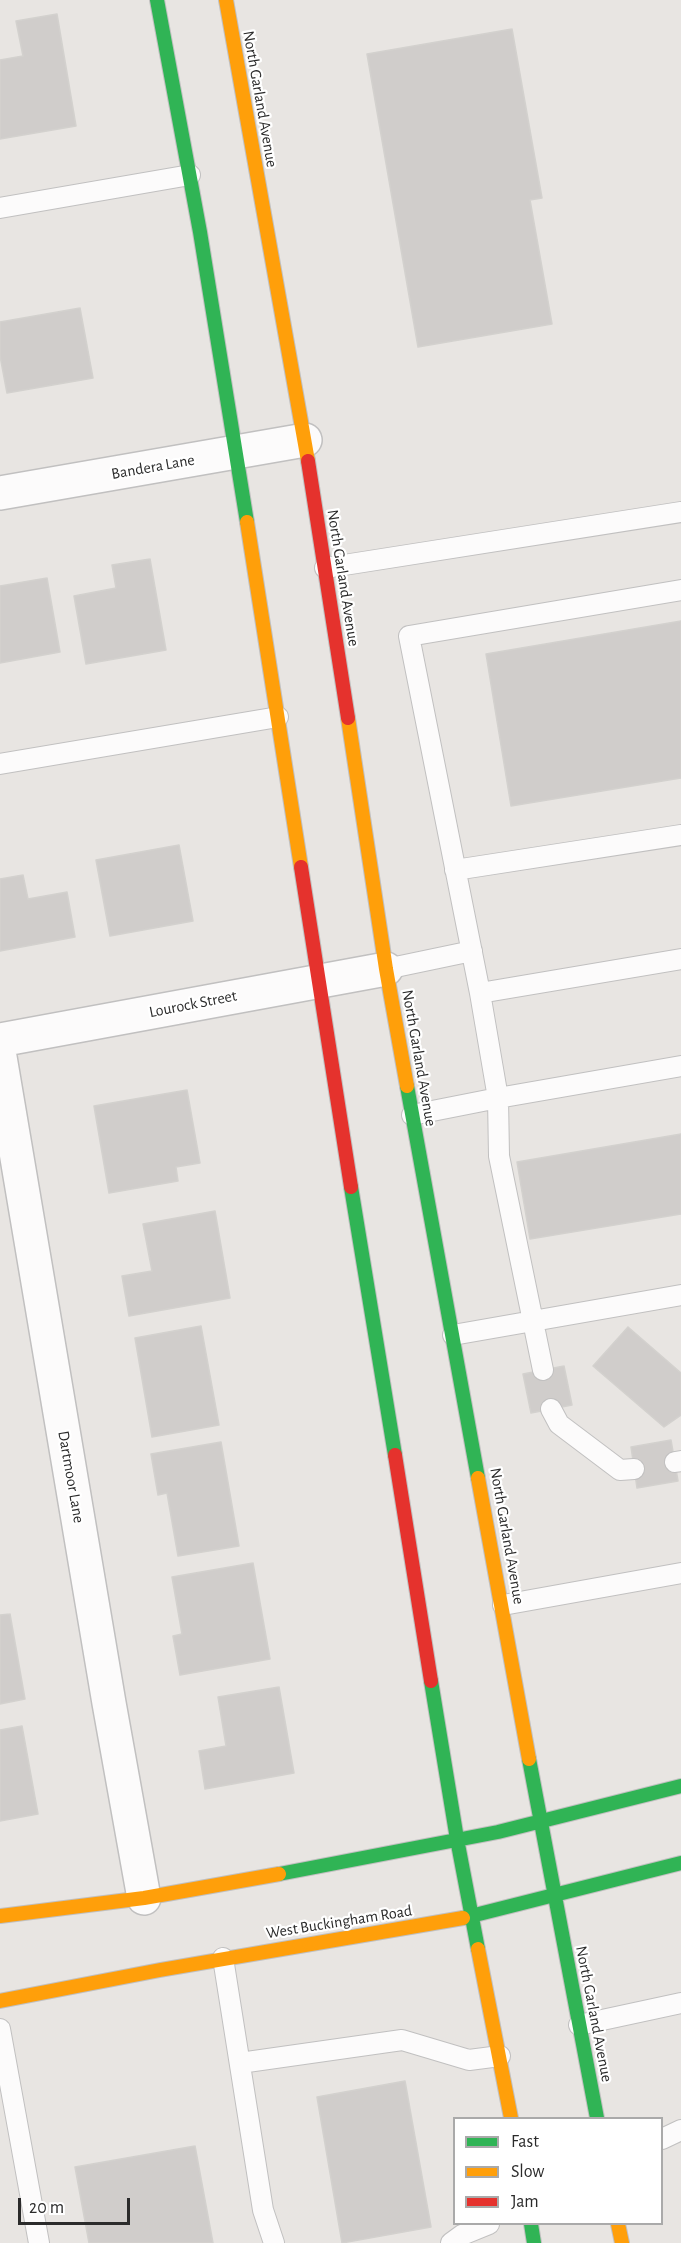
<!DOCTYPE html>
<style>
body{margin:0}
#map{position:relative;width:681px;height:2243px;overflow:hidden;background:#e8e5e2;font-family:"Alegreya Sans",sans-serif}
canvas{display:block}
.legend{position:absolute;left:453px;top:2117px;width:210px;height:108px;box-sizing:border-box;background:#fff;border:2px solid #aaa;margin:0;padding:8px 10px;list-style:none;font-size:18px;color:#2b2b2b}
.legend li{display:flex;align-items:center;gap:12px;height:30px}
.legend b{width:30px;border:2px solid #aaa}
.scale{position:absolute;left:18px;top:2198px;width:112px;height:27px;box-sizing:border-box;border:3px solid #2b2b2b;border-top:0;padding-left:8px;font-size:18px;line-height:21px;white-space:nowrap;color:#2b2b2b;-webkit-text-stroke:4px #fff;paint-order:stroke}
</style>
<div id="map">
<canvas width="681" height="2243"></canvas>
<ul class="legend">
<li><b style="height:8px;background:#30b455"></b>Fast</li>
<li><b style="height:8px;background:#ff9f0a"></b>Slow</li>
<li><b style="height:8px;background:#e5322d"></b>Jam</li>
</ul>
<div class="scale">20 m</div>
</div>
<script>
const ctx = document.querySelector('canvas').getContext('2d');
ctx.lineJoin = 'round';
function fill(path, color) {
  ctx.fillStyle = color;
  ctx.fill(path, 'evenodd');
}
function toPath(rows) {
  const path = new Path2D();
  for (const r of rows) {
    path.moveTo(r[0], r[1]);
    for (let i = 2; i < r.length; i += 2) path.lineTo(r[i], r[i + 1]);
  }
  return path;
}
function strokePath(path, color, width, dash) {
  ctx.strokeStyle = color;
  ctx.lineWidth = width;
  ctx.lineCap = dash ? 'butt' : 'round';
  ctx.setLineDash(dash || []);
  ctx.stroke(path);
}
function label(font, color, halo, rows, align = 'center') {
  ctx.font = font + ' "Alegreya Sans",sans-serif';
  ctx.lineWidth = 4.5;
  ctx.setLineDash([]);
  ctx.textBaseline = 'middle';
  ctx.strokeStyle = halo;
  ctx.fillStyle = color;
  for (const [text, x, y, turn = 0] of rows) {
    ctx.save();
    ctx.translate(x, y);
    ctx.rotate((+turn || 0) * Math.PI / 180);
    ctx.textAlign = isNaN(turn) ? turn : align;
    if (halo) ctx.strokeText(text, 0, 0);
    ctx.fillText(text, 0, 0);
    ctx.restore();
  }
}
const building = toPath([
 [57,14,76,126,0,139,0,60,23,56,16,21,57,14],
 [512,29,542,198,530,200,552,324,418,347,367,54,512,29],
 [80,308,93,378,7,393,0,356,0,322,80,308],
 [150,559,166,650,86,664,74,596,116,588,112,565,150,559],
 [47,578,60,652,0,663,0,586,47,578],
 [681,621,681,778,511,806,486,654,681,621],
 [179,845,193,921,110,936,96,860,179,845],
 [23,875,28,899,67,892,75,937,0,951,0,879,23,875],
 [187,1090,200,1163,176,1167,178,1181,109,1193,94,1106,187,1090],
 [681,1134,681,1214,530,1239,517,1162,681,1134],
 [215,1211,230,1298,129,1316,122,1276,152,1271,143,1224,215,1211],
 [201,1326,219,1425,152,1437,135,1338,201,1326],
 [628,1327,681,1373,681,1415,664,1427,593,1366,628,1327],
 [564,1366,572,1405,531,1413,523,1374,564,1366],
 [671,1440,678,1481,637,1488,631,1447,671,1440],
 [221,1442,239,1546,178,1556,167,1493,158,1495,151,1454,221,1442],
 [253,1563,270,1659,180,1675,173,1636,182,1634,172,1577,253,1563],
 [10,1614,25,1699,0,1704,0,1615,10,1614],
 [279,1687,294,1773,205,1789,199,1751,226,1746,218,1697,279,1687],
 [22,1726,38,1814,0,1821,0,1730,22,1726],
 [405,2081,431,2227,342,2243,317,2097,405,2081],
 [195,2146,213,2243,89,2243,75,2167,195,2146]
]);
const lane = toPath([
 [0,208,190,175],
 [325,568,681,512],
 [0,764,278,717],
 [455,870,681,835],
 [386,969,472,951],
 [480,993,409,636,681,590],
 [412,1115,498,1098,480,993,681,959],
 [453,1335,681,1295],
 [543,1370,499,1156,498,1098,681,1066],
 [551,1409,559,1424,620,1470,634,1469],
 [675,1462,681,1461],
 [503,1605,681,1573],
 [223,1958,263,2210,274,2243],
 [579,2025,681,2003],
 [0,2029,39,2243],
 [240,2063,402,2040,469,2060,500,2056],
 [662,2139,681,2130],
 [451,2243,462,2235,489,2224]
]);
const street = toPath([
 [0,493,305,440],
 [0,1040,386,969],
 [0,1057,109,1703,144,1898]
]);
const fast = toPath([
 [157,0,200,232,247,522],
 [407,1086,478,1478],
 [351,1187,395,1455],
 [431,1681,457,1839,478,1949],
 [529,1759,597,2118],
 [279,1874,498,1832,681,1786],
 [463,1918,681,1863],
 [531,2224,534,2243]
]);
const slow = toPath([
 [226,0,308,461],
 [247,522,301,867],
 [348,718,386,969,407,1086],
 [478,1478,529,1759],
 [0,1916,144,1898,279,1874],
 [478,1949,511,2118],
 [0,2001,160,1970,463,1918],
 [618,2224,622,2243]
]);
const jam = toPath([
 [308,461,348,718],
 [301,867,351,1187],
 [395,1455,431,1681]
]);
const streetNames = [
 ["North Garland Avenue",260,99,80],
 ["Bandera Lane",153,467,-10],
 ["North Garland Avenue",343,578,81],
 ["Lourock Street",193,1004,-11],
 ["North Garland Avenue",419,1058,80],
 ["Dartmoor Lane",71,1477,80],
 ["North Garland Avenue",507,1536,80],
 ["West Buckingham Road",339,1922,-9],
 ["North Garland Avenue",594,2014,79]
];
fill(building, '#d0cdcb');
strokePath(building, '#d3d1ce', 1.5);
strokePath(lane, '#c1c0c0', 22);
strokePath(street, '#c1c0c0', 36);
strokePath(fast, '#c1c0c0', 16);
strokePath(slow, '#c1c0c0', 16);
strokePath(jam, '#c1c0c0', 16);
strokePath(lane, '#fcfbfb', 20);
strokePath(street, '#fcfbfb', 33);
strokePath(fast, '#30b455', 14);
strokePath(slow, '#ff9f0a', 14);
strokePath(jam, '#e5322d', 14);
label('16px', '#2b2b2b', '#fff', streetNames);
</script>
